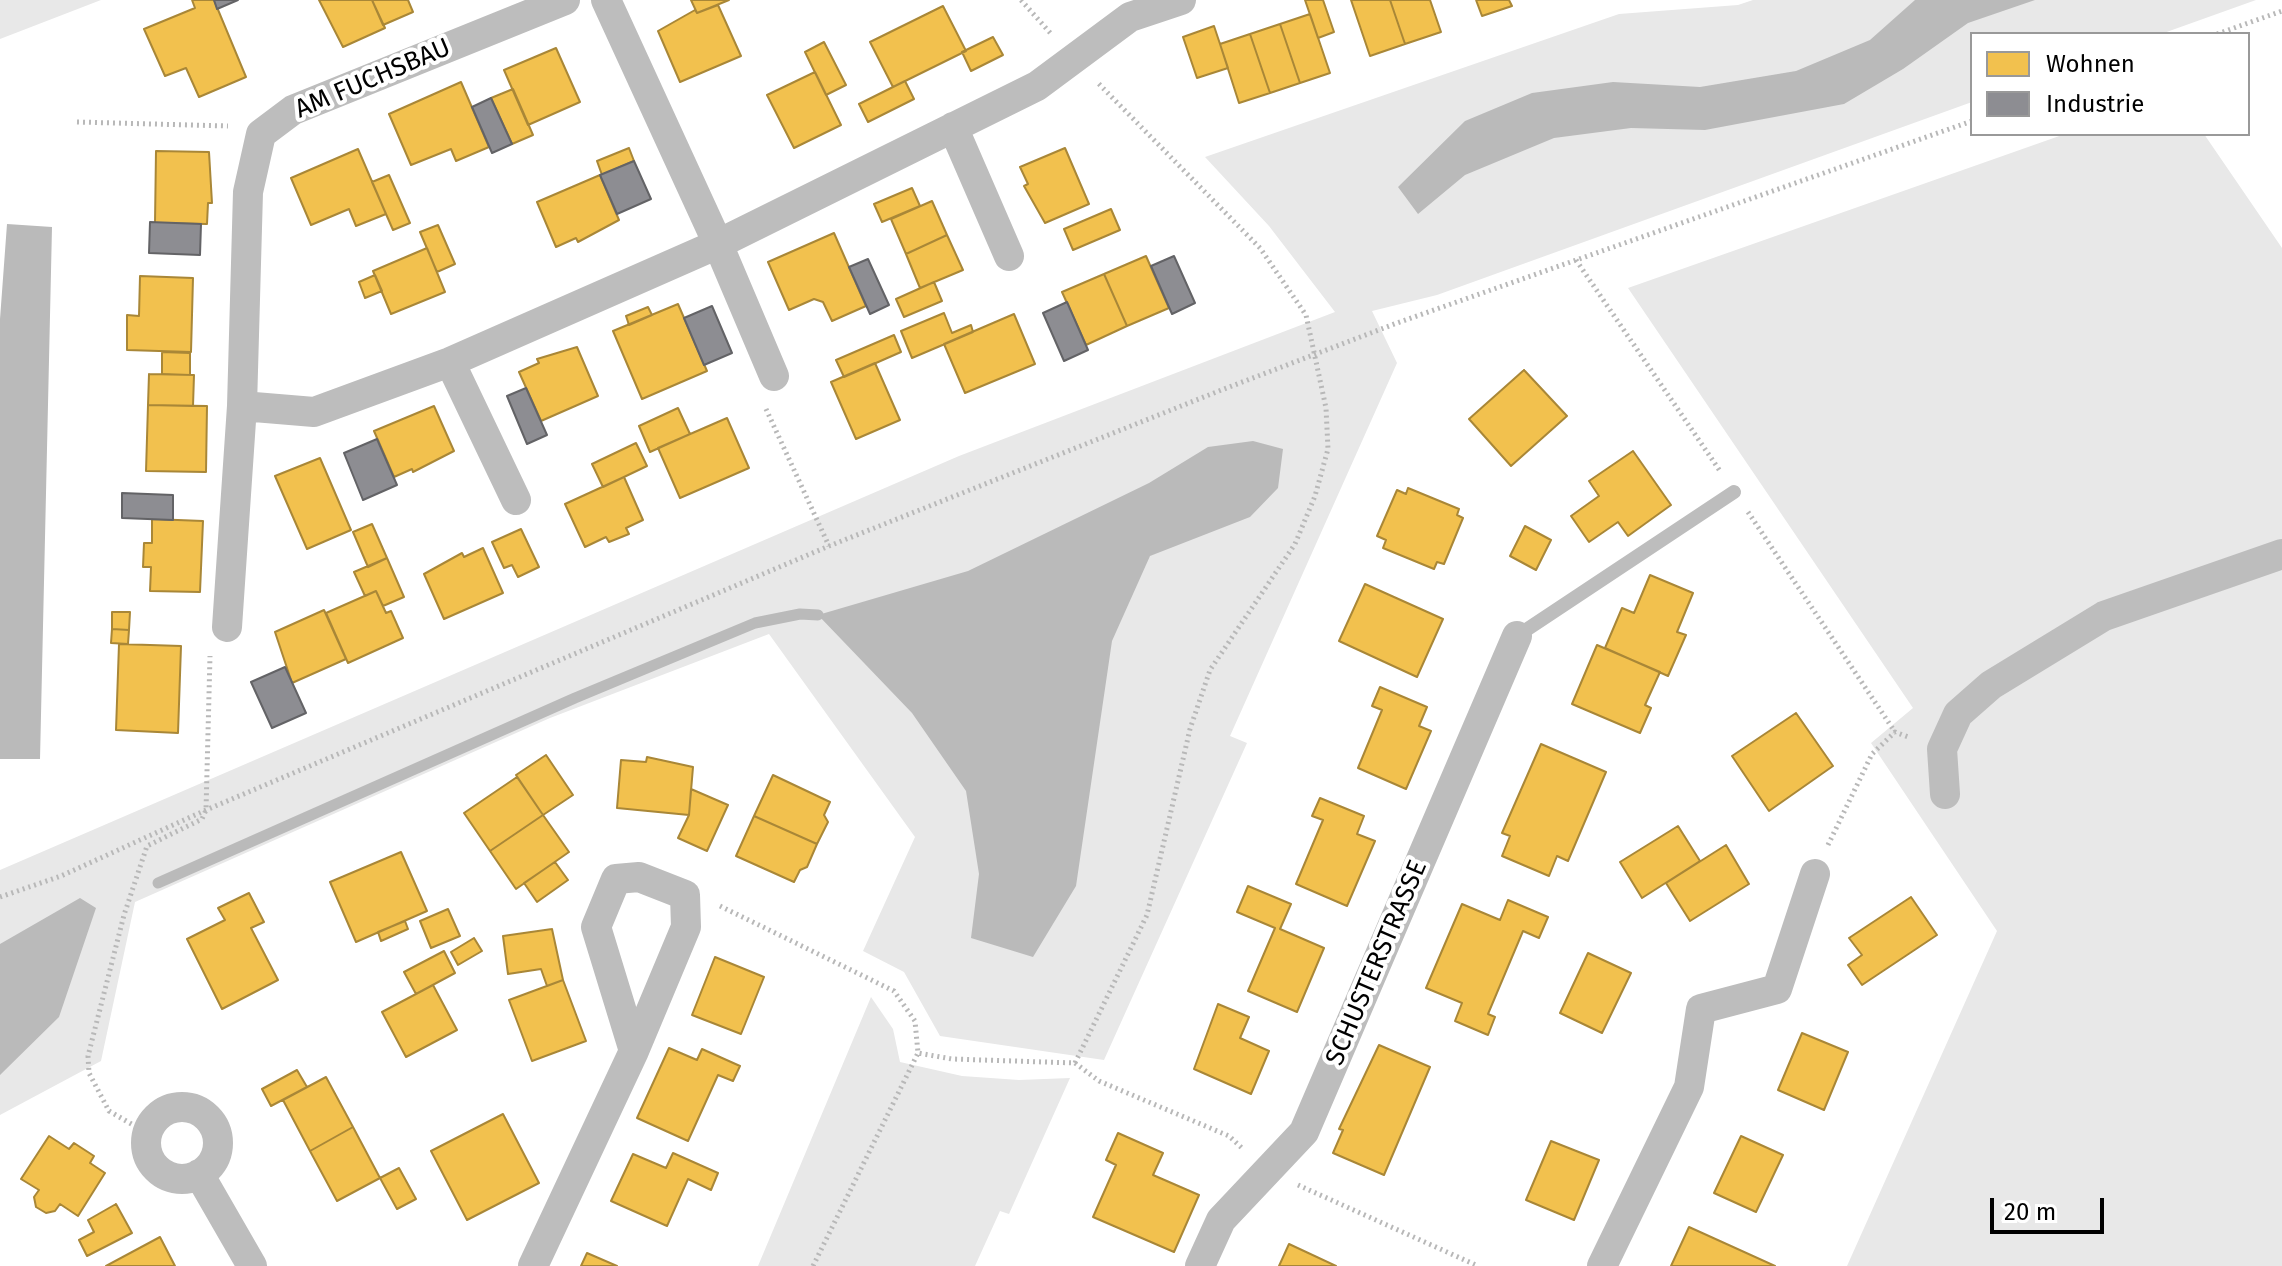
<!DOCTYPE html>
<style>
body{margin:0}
#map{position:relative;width:2282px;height:1266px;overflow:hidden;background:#fff;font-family:"Fira Sans",sans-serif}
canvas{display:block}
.legend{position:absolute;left:1970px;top:32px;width:280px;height:104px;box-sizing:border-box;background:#fff;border:2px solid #999;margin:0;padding:10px 14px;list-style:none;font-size:24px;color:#000}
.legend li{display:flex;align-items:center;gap:16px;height:40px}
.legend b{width:40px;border:2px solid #999}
.scale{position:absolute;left:1990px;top:1198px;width:114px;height:36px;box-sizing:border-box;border:4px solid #000;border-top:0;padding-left:10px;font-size:24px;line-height:28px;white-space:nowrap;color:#000;-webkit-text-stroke:6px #fff;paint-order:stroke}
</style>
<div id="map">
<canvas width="2282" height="1266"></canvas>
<ul class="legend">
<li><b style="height:22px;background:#f2c14e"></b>Wohnen</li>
<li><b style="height:22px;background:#8d8d92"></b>Industrie</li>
</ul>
<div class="scale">20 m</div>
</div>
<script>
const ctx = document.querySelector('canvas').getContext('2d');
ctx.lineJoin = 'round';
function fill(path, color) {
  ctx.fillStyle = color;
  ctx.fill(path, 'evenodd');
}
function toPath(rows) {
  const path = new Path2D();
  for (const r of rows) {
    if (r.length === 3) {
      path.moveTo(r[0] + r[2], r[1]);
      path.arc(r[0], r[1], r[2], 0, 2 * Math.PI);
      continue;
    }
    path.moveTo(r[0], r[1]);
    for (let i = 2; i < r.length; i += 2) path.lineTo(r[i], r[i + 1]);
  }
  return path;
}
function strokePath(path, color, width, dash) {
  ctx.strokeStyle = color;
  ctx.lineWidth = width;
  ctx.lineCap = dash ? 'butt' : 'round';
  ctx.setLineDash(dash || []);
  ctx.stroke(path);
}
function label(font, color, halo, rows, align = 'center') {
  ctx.font = font + ' "Fira Sans",sans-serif';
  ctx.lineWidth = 8;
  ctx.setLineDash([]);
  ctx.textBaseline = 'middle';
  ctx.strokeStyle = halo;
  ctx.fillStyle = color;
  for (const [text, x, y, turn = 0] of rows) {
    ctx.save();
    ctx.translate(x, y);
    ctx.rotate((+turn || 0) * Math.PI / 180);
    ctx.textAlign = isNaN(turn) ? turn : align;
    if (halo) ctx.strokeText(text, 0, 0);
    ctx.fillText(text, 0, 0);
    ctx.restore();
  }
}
const green = toPath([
 [0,0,101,0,0,39],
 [1753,0,2256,0,2161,34,1972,34,1972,102,1437,295,1372,311,1397,363,1230,736,1247,743,1104,1060,940,1036,904,972,863,951,915,837,769,634,550,718,135,902,101,1061,0,1115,0,870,959,456,1335,312,1269,226,1205,157,1619,14,1738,5],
 [2065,134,2204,134,2282,248,2282,1266,1847,1266,1997,931,1871,743,1913,708,1628,288],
 [871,997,893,1029,900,1062,962,1076,1019,1080,1070,1078,1009,1214,1000,1211,975,1266,758,1266]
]);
const water = toPath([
 [1915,0,2035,0,1968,23,1903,69,1844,104,1705,130,1631,128,1554,138,1465,175,1418,214,1398,187,1465,121,1532,93,1613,82,1700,87,1796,71,1870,40],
 [7,224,52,227,40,759,0,759,0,319],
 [1253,441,1283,449,1278,488,1250,517,1150,556,1112,641,1076,886,1033,957,971,938,979,874,966,791,912,713,818,615,968,571,1149,483,1208,447],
 [80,898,96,908,59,1017,0,1075,0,944]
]);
const homes = toPath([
 [192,0,214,0,246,77,199,97,186,68,165,76,144,29,195,8,192,0],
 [319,0,372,0,385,28,343,47,319,0],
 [372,0,408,0,413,12,383,25,372,0],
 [691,0,729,0,697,13,691,0],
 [1305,0,1323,0,1334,32,1318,38,1305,0],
 [1351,0,1390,0,1405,44,1370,56,1351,0],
 [1390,0,1430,0,1441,32,1405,44,1390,0],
 [1476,0,1509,0,1512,6,1482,16,1476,0],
 [718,5,741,56,680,82,658,31,695,10,697,13,718,5],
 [943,6,966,51,893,87,870,42,943,6],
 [1310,14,1330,73,1300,83,1280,24,1310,14],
 [1280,24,1300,83,1270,93,1250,34,1280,24],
 [1214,26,1228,68,1197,78,1183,37,1214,26],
 [1250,34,1270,93,1239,103,1220,44,1250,34],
 [993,37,1003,55,971,71,962,52,993,37],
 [824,42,846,85,826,95,805,52,824,42],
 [556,48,580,102,528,125,504,70,556,48],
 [815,72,841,125,794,148,767,95,815,72],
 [905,81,914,99,868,122,859,104,905,81],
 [461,82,489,147,456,161,451,149,411,165,389,114,461,82],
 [513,89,533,135,512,144,491,98,513,89],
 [629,148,634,161,602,175,597,161,629,148],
 [1065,148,1089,204,1045,223,1024,186,1028,184,1020,167,1065,148],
 [358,149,386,214,356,226,349,209,311,225,291,178,358,149],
 [156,151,209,152,212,203,208,203,207,224,155,223,156,151],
 [389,175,410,223,393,230,372,182,389,175],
 [600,175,619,220,578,242,576,238,556,247,537,202,600,175],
 [912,188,920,206,882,222,874,204,912,188],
 [932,201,947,235,906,254,891,219,932,201],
 [1111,209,1120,230,1073,250,1064,229,1111,209],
 [438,225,455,264,437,272,420,232,438,225],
 [834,233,866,306,832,321,823,302,814,299,789,310,768,262,834,233],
 [947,235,963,270,920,288,906,254,947,235],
 [427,248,445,292,391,314,373,271,427,248],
 [1146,256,1169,308,1127,326,1104,274,1146,256],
 [1104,274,1127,326,1086,345,1062,292,1104,274],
 [375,275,382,291,365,298,359,282,375,275],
 [140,276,193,278,191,352,127,350,127,315,139,316,140,276],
 [934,282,942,301,904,317,896,299,934,282],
 [678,304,707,371,642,399,613,331,678,304],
 [648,307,652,315,629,325,626,316,648,307],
 [944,313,952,333,971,325,973,332,912,358,901,331,944,313],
 [1014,314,1035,364,965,393,944,344,1014,314],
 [894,335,901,352,844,377,836,360,894,335],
 [577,347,598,396,541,421,519,372,539,363,537,359,577,347],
 [162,352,190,353,190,375,162,374,162,352],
 [875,363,900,420,856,439,831,382,875,363],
 [1524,370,1567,416,1511,466,1469,419,1524,370],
 [149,374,194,375,193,406,148,405,149,374],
 [148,405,207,406,206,472,146,471,148,405],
 [434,406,454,451,413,472,412,469,394,477,374,431,434,406],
 [678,408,690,434,650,452,639,426,678,408],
 [727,418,749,468,680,498,658,448,727,418],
 [636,443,647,466,603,487,592,464,636,443],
 [1633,451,1671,505,1628,536,1618,522,1589,542,1571,516,1599,496,1589,481,1633,451],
 [320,458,351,530,307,549,275,476,320,458],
 [624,477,643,520,626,528,629,534,609,542,606,537,585,547,565,504,624,477],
 [1408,488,1459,509,1457,515,1463,518,1444,564,1437,562,1434,569,1383,548,1386,540,1377,536,1397,490,1406,494,1408,488],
 [152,519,203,521,200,592,150,591,151,567,143,567,144,543,152,543,152,519],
 [372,524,387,558,368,567,353,532,372,524],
 [1525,526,1551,540,1536,570,1510,556,1525,526],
 [521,529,539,567,518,577,512,565,504,568,492,542,521,529],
 [483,548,503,593,444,619,424,574,462,553,464,557,483,548],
 [387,558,404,597,383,606,376,591,365,596,354,572,387,558],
 [1650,575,1693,593,1677,632,1686,635,1668,676,1605,648,1622,608,1634,613,1650,575],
 [1365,584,1443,619,1417,677,1339,641,1365,584],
 [376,591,386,613,391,611,403,638,348,663,326,613,376,591],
 [324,610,346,659,292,683,275,632,324,610],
 [112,612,130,612,129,630,112,629,112,612],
 [112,629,129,630,128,644,111,643,112,629],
 [119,644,181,646,178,733,116,730,119,644],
 [1597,645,1660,672,1645,705,1651,708,1640,733,1572,704,1597,645],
 [1380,687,1427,707,1419,726,1431,731,1406,789,1358,768,1382,710,1372,706,1380,687],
 [1796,713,1833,766,1769,811,1732,756,1796,713],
 [1541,744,1606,772,1568,861,1557,856,1549,876,1502,856,1510,836,1502,833,1541,744],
 [546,755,573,795,543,815,516,775,546,755],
 [647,757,693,767,689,815,617,808,621,760,646,762,647,757],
 [773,775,830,802,824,815,828,822,817,844,754,816,773,775],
 [517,777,543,815,490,851,464,813,517,777],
 [691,789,728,805,707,851,678,838,689,815,691,789],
 [1320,798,1364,816,1357,834,1375,841,1347,906,1296,884,1323,820,1312,816,1320,798],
 [543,815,569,852,516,889,490,851,543,815],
 [754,816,817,844,807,867,800,870,794,882,736,856,754,816],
 [1678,826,1700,861,1642,898,1620,862,1678,826],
 [1726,845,1749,884,1690,921,1666,883,1726,845],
 [401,852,427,911,356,942,330,882,401,852],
 [555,862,568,880,537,902,524,883,555,862],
 [1248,886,1291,904,1280,929,1324,948,1297,1012,1248,991,1275,928,1237,912,1248,886],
 [249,893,264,922,251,928,278,980,222,1009,187,939,225,920,218,908,249,893],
 [1911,897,1937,935,1862,985,1848,965,1862,955,1849,938,1911,897],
 [1508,900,1548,917,1539,938,1523,931,1488,1014,1495,1017,1488,1035,1455,1021,1462,1003,1426,988,1462,904,1500,920,1508,900],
 [448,909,460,936,431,948,420,921,448,909],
 [405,921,408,929,381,941,378,932,405,921],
 [552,929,563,980,547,986,541,969,508,974,503,936,552,929],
 [474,938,482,951,458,965,451,952,474,938],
 [444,951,455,973,416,994,404,972,444,951],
 [1588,953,1631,973,1602,1033,1560,1013,1588,953],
 [715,957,764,977,741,1034,692,1015,715,957],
 [563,980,586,1041,532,1061,509,1000,563,980],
 [433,985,457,1030,406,1057,382,1012,433,985],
 [1218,1004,1249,1017,1240,1038,1269,1051,1251,1094,1194,1069,1218,1004],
 [1802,1033,1848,1052,1824,1110,1778,1090,1802,1033],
 [1379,1045,1430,1067,1384,1175,1333,1153,1343,1130,1339,1129,1379,1045],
 [669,1048,697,1060,702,1049,740,1066,733,1081,718,1075,688,1141,637,1118,669,1048],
 [297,1070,307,1087,271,1106,262,1089,297,1070],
 [326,1077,353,1127,310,1151,283,1100,326,1077],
 [503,1114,539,1183,467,1220,431,1151,503,1114],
 [353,1127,380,1178,337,1201,310,1151,353,1127],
 [1118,1133,1163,1153,1153,1175,1199,1195,1174,1252,1093,1217,1116,1165,1106,1160,1118,1133],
 [49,1136,69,1149,74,1143,94,1156,90,1163,105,1173,78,1216,60,1204,55,1211,46,1213,36,1207,34,1197,39,1190,21,1179,49,1136],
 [1741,1136,1783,1155,1756,1212,1714,1193,1741,1136],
 [1551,1141,1599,1160,1574,1220,1526,1200,1551,1141],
 [673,1153,718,1173,711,1190,688,1179,667,1226,611,1201,633,1154,666,1168,673,1153],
 [399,1168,416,1199,397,1209,380,1178,399,1168],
 [116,1204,132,1233,87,1256,79,1240,94,1232,88,1220,116,1204],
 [1689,1227,1775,1266,1671,1266,1689,1227],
 [160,1237,175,1266,106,1266,160,1237],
 [1289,1244,1336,1266,1279,1266,1289,1244],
 [587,1253,617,1266,581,1266,587,1253]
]);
const industry = toPath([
 [214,0,238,0,217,9,214,0],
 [491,98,512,144,492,153,472,107,491,98],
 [634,161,651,199,617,214,600,175,634,161],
 [150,222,201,224,200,255,149,253,150,222],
 [1174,256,1195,303,1172,314,1151,266,1174,256],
 [868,259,889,305,870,314,849,267,868,259],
 [1067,302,1088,350,1064,361,1043,313,1067,302],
 [712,306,732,353,704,365,684,318,712,306],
 [526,388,547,435,527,444,507,396,526,388],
 [377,439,397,485,363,500,344,453,377,439],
 [122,493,173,495,173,520,122,518,122,493],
 [285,667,306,713,272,728,251,682,285,667]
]);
const stream = toPath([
 [158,883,575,698,755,623,800,614,818,615]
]);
const path = toPath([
 [1021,0,1052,35],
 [2217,34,2282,11],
 [77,122,228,126],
 [1576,260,1720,471],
 [766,409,829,546],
 [1748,512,1895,732],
 [1828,845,1872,754,1895,732,1911,738],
 [0,897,61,876,206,810,829,546,1224,389,1397,323,1972,121],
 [720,906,894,991,915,1021,918,1053,952,1059,1075,1063,1099,1081,1229,1136,1243,1149],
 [1075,1063,1147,915,1190,729,1210,670,1295,544,1315,496,1328,449,1326,408,1306,315,1260,248,1098,83],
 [147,1133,109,1111,89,1073,88,1056,124,915,147,846,202,819,206,810,210,656],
 [1298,1185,1478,1266],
 [813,1266,918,1053]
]);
const lane = toPath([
 [1517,636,1734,492]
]);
const street = toPath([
 [606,0,718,244,774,376],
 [953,127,1009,256],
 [450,362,516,500],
 [242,406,314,412,450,362,718,244,1037,86,1130,17,1181,0],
 [227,627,242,406,248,192,261,134,293,110,565,0],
 [1945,794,1942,749,1958,714,1991,685,2104,616,2282,554],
 [182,1143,36],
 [199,1174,252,1266],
 [533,1266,634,1051,686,927,685,895,639,877,616,879,596,927,634,1051],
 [1200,1266,1221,1220,1304,1132,1517,636],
 [1602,1266,1689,1087,1701,1009,1777,989,1815,874]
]);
const streetNames = [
 ["AM FUCHSBAU",373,79,-23],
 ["SCHUSTERSTRASSE",1377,963,-67]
];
fill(green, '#e8e8e8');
fill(water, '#bababa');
fill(homes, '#f2c14e');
strokePath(homes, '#a98737', 2);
fill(industry, '#8d8d92');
strokePath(industry, '#636366', 2);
strokePath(stream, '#bababa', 11);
strokePath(path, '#b8b8b8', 5, [2, 4]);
strokePath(lane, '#bdbdbd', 14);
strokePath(street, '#bdbdbd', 30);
label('26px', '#000', '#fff', streetNames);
</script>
